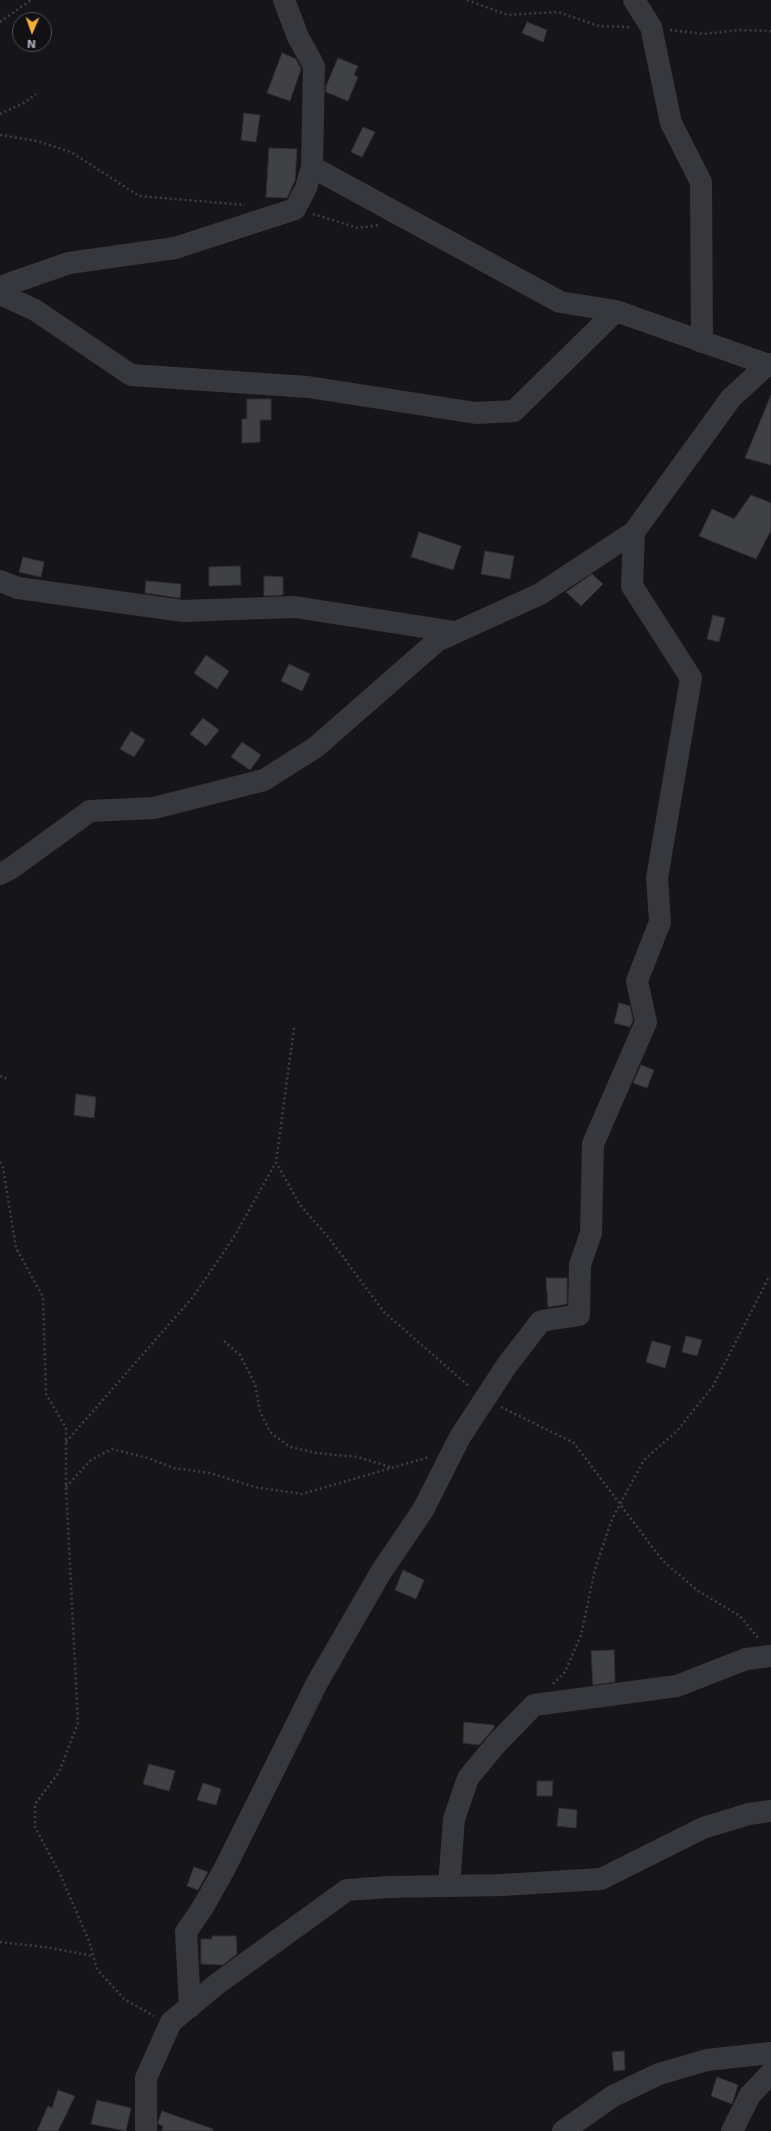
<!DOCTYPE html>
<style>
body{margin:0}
#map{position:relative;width:771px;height:2131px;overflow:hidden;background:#161618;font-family:"DejaVu Sans",sans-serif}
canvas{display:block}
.north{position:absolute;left:12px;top:12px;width:40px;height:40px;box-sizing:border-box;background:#111113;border:1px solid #4d4f55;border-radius:50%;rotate:182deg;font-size:11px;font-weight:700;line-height:16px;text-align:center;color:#a8adb8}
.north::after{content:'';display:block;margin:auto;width:14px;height:18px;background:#f2b134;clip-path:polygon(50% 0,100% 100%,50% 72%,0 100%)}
</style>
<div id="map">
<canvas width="771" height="2131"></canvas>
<div class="north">N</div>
</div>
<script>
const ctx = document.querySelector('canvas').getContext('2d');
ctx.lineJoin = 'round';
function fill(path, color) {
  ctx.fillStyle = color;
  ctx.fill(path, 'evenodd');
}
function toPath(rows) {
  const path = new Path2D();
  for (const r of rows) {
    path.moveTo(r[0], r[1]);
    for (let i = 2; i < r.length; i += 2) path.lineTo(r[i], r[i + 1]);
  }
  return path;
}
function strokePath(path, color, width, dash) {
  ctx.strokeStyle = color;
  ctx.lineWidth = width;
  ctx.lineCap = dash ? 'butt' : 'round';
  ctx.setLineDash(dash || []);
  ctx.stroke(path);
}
const building = toPath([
 [527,22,547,30,543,42,522,33,527,22],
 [282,53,296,59,301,69,290,101,267,93,282,53],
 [338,58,358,66,354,75,358,77,348,101,326,92,326,86,338,58],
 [244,113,260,115,256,142,241,140,244,113],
 [363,127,375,132,362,157,351,152,363,127],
 [269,148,297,149,295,180,287,198,266,197,269,148],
 [771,395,771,465,745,458,771,395],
 [247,399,271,399,271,420,260,420,260,442,242,443,242,419,247,419,247,399],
 [751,495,771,503,771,530,756,559,699,536,712,509,734,519,751,495],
 [419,532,461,546,453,570,411,557,419,532],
 [485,551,514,556,510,579,481,574,485,551],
 [23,557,44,562,41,577,19,572,23,557],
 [240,566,241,585,209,586,209,567,240,566],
 [592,574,603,584,581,606,566,592,592,574],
 [264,576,283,577,283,595,264,596,264,576],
 [146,581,181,584,180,598,145,593,146,581],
 [713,615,725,618,719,642,707,639,713,615],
 [206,655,229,671,217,689,194,673,206,655],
 [289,664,310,674,302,691,281,681,289,664],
 [203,718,219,730,206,746,190,734,203,718],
 [131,731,145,740,134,757,120,749,131,731],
 [242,742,261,755,250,770,231,757,242,742],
 [619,1003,630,1006,633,1020,630,1027,614,1023,619,1003],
 [641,1065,654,1070,647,1088,633,1083,641,1065],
 [76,1094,96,1097,94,1118,74,1115,76,1094],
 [546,1278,567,1278,567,1304,548,1307,546,1278],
 [686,1336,702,1340,697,1356,682,1352,686,1336],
 [652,1341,671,1346,665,1368,646,1362,652,1341],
 [403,1570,424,1580,416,1599,395,1590,403,1570],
 [614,1650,615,1682,593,1685,591,1651,614,1650],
 [464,1722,494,1725,494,1728,479,1745,463,1743,464,1722],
 [149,1764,175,1771,169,1791,143,1784,149,1764],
 [537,1781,553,1781,552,1796,537,1796,537,1781],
 [203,1783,221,1789,216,1805,197,1800,203,1783],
 [559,1808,577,1810,576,1828,557,1826,559,1808],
 [194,1867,208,1872,198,1890,187,1886,194,1867],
 [212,1936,236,1936,237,1954,223,1965,201,1964,201,1939,212,1939,212,1936],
 [624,2051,625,2070,614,2071,612,2052,624,2051],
 [717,2077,738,2085,732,2104,711,2096,717,2077],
 [58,2090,75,2096,58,2131,37,2131,48,2106,52,2108,58,2090],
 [97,2100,131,2108,126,2131,91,2124,97,2100],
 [162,2111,213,2129,213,2131,162,2131,163,2126,158,2124,158,2122,162,2111]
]);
const path = toPath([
 [467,0,508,15,558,12,599,26,629,27],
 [0,22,31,0],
 [670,30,704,34,738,30,771,31],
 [0,114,24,103,36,94],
 [0,135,37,141,71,152,139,196,245,205],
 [313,214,358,228,380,225],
 [294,1028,276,1162,300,1205,329,1238,384,1312,470,1387],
 [0,1076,8,1079],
 [0,1162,3,1168,16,1248,43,1297,46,1394,66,1428,66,1487,78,1723,59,1772,35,1804,35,1827,60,1874,89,1941,97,1969,124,1999,154,2016],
 [224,1341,240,1355,255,1384,260,1411,270,1432,290,1447,317,1453,358,1457,393,1468],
 [501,1407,574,1443,662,1560,698,1591,740,1616,759,1639],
 [66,1442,193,1297,234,1237,276,1162],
 [66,1487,91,1460,112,1449,148,1458,174,1468,210,1473,255,1487,302,1494,429,1457],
 [553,1684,565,1672,581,1635,595,1569,612,1519,644,1460,677,1431,713,1386,768,1279,771,1277],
 [0,1942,45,1947,93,1956]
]);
const minor = toPath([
 [284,0,298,37,314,66,312,167],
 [634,0,651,27,671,123,701,182,702,342],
 [0,287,69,263,175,248,295,209,306,188,312,167,560,302,616,311],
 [0,294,35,310,131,375,308,387,476,413,514,411,616,311,771,366],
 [0,581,18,588,183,611,295,607,455,632],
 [0,874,10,869,90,811,154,808,264,780,316,747,437,641,540,594,634,532,731,398,767,365,771,364],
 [449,1886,454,1819,468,1778,497,1743,534,1705,677,1686,746,1659,771,1656],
 [190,2007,186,1932,203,1907,225,1868,317,1683,381,1572,423,1510,460,1437,507,1365,541,1321,579,1315,580,1265,591,1233,593,1144,646,1022,637,981,660,922,657,878,691,678,632,586,634,532],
 [146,2131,146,2078,171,2022,217,1984,347,1890,389,1887,502,1885,601,1879,703,1828,749,1814,771,1811],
 [563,2131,613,2096,659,2074,707,2060,771,2053],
 [732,2131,750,2095,771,2073]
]);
fill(building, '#404145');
strokePath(building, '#303034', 1);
strokePath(path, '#3d3f44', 2.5, [2, 3]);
strokePath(minor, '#37383d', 22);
</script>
